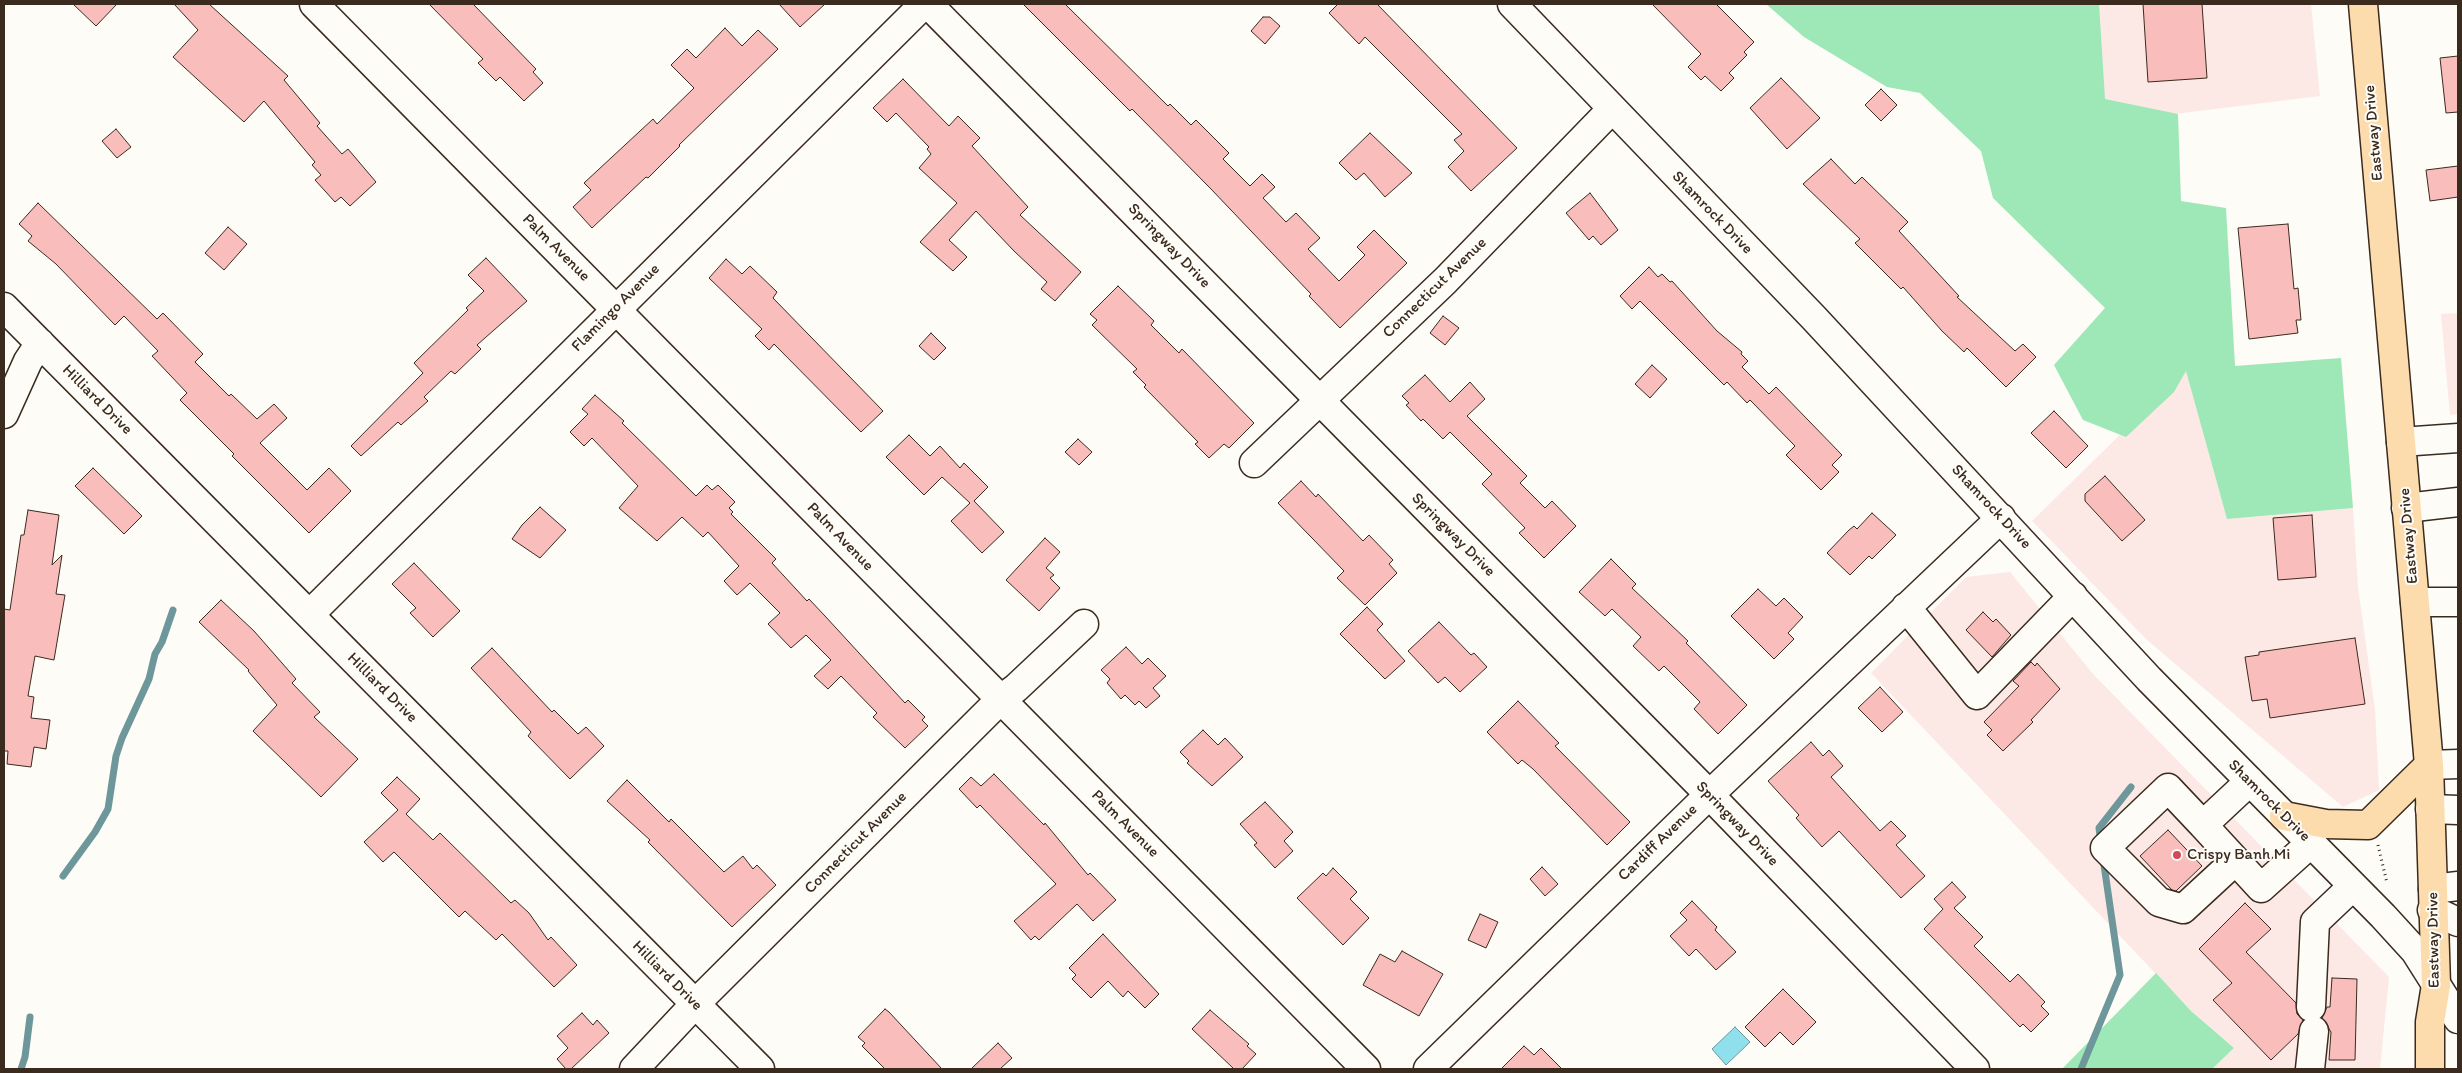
<!DOCTYPE html>
<style>
body{margin:0}
#map{position:relative;width:2462px;height:1073px;overflow:hidden;background:#fdfcf7;font-family:Itim,sans-serif}
canvas{display:block}
.frame{position:absolute;inset:0;border:5px solid #3b2a1e;pointer-events:none}
</style>
<div id="map">
<canvas width="2462" height="1073"></canvas>
<div class="frame"></div>
</div>
<script>
const ctx = document.querySelector('canvas').getContext('2d');
ctx.lineJoin = 'round';
function fill(path, color) {
  ctx.fillStyle = color;
  ctx.fill(path, 'evenodd');
}
function toPath(rows) {
  const path = new Path2D();
  for (const r of rows) {
    path.moveTo(r[0], r[1]);
    for (let i = 2; i < r.length; i += 2) path.lineTo(r[i], r[i + 1]);
  }
  return path;
}
function strokePath(path, color, width, dash) {
  ctx.strokeStyle = color;
  ctx.lineWidth = width;
  ctx.lineCap = dash ? 'butt' : 'round';
  ctx.setLineDash(dash || []);
  ctx.stroke(path);
}
function label(font, color, halo, rows, align = 'center') {
  ctx.font = font + ' Itim,sans-serif';
  ctx.lineWidth = 4;
  ctx.setLineDash([]);
  ctx.textBaseline = 'middle';
  ctx.strokeStyle = halo;
  ctx.fillStyle = color;
  for (const [text, x, y, turn = 0] of rows) {
    ctx.save();
    ctx.translate(x, y);
    ctx.rotate((+turn || 0) * Math.PI / 180);
    ctx.textAlign = isNaN(turn) ? turn : align;
    if (halo) ctx.strokeText(text, 0, 0);
    ctx.fillText(text, 0, 0);
    ctx.restore();
  }
}
const built = toPath([
 [2080,4,2311,4,2320,96,2110,122],
 [2458,313,2458,414,2450,415,2441,314],
 [2186,370,2227,519,2353,508,2358,587,2375,710,2379,790,2343,807,2146,639,2032,521],
 [2010,572,2093,674,2389,977,2380,1069,2212,1069,2234,1048,2191,1011,1871,673,1966,577]
]);
const green = toPath([
 [1766,4,2099,4,2105,99,2178,114,2181,201,2226,208,2235,366,2341,358,2353,508,2227,519,2186,371,2174,392,2126,437,2083,420,2054,365,2105,308,1993,198,1981,151,1920,93,1887,87,1804,37],
 [2156,973,2191,1011,2234,1048,2212,1069,2062,1069]
]);
const water = toPath([
 [1735,1027,1750,1042,1726,1065,1712,1049,1735,1027]
]);
const stream = toPath([
 [2101,843,2099,828,2131,787],
 [63,876,95,832,108,809,116,756,122,738,149,679,155,654,162,642,173,610],
 [21,1069,25,1057,30,1017],
 [2081,1069,2120,975,2103,858]
]);
const building = toPath([
 [73,4,117,4,96,26,73,4],
 [174,4,209,4,288,76,284,80,320,123,317,126,342,154,348,149,376,182,350,206,341,197,335,202,315,180,321,175,312,165,315,162,264,101,244,122,173,57,198,30,174,4],
 [429,4,473,4,536,69,533,72,543,83,524,101,500,77,496,81,478,63,483,59,429,4],
 [779,4,825,4,800,27,779,4],
 [1023,4,1065,4,1168,106,1170,104,1191,125,1196,120,1229,153,1223,159,1250,186,1262,174,1275,187,1263,198,1286,222,1296,213,1320,238,1308,249,1339,281,1365,255,1357,247,1374,230,1407,263,1340,328,1309,296,1311,294,1211,189,1132,109,1130,111,1023,4],
 [1338,4,1377,4,1517,148,1471,191,1448,167,1464,151,1454,140,1462,134,1365,37,1359,44,1329,13,1338,4],
 [1652,4,1716,4,1754,42,1744,52,1747,55,1729,73,1734,78,1721,91,1705,76,1701,80,1688,67,1701,54,1652,4],
 [2143,4,2202,4,2207,78,2148,82,2143,4],
 [1263,17,1270,17,1280,26,1265,44,1251,31,1263,17],
 [725,28,742,46,758,30,778,49,679,145,680,146,648,178,646,177,592,228,573,207,591,190,584,183,653,119,657,124,694,88,671,65,687,49,696,58,725,28],
 [2458,56,2458,112,2446,113,2440,58,2458,56],
 [1781,78,1820,118,1787,149,1750,108,1781,78],
 [903,79,949,126,958,116,980,138,972,146,1028,207,1020,215,1081,272,1055,301,1041,289,1047,282,1014,251,976,211,949,240,967,257,953,271,920,242,957,203,919,168,931,154,927,149,929,147,896,113,887,122,873,108,903,79],
 [1881,89,1897,105,1881,121,1865,105,1881,89],
 [116,129,131,147,117,158,102,141,116,129],
 [1370,133,1412,173,1385,197,1364,173,1356,180,1339,163,1370,133],
 [1831,159,1855,184,1862,177,1908,222,1899,231,1959,296,1957,297,2015,351,2023,344,2036,357,2006,387,1967,348,1964,352,1942,331,1903,287,1901,289,1855,243,1860,239,1803,184,1831,159],
 [2458,166,2458,197,2430,201,2426,170,2458,166],
 [1590,193,1618,230,1601,245,1593,236,1589,240,1566,213,1590,193],
 [38,203,157,319,163,313,203,354,195,362,229,396,231,394,257,419,274,404,287,418,260,443,307,490,329,468,351,491,309,533,232,456,234,454,180,400,187,393,152,356,158,351,124,316,115,325,56,264,28,241,32,236,19,224,38,203],
 [2288,224,2294,289,2298,288,2301,320,2296,320,2298,333,2249,339,2238,228,2288,224],
 [228,227,247,244,224,270,205,253,228,227],
 [486,258,527,301,477,345,481,349,455,374,451,371,424,397,428,401,401,425,398,422,361,456,351,446,423,373,414,363,468,310,466,308,484,291,468,275,486,258],
 [726,259,742,274,750,266,777,292,773,298,883,411,861,432,774,344,769,350,755,336,762,329,709,278,726,259],
 [1649,267,1658,277,1662,274,1670,282,1672,281,1717,331,1742,352,1741,354,1748,361,1742,367,1769,394,1776,387,1842,455,1832,465,1839,472,1821,490,1786,455,1795,446,1750,400,1747,403,1727,382,1724,385,1640,301,1632,309,1620,296,1649,267],
 [1118,286,1154,321,1151,325,1179,353,1182,349,1254,423,1229,448,1224,444,1209,458,1195,444,1198,442,1144,387,1146,385,1133,372,1137,369,1092,325,1097,320,1090,314,1118,286],
 [1443,316,1459,328,1445,345,1430,333,1443,316],
 [931,333,946,348,934,360,919,346,931,333],
 [1652,365,1667,379,1650,398,1635,384,1652,365],
 [1425,375,1450,402,1470,382,1485,399,1467,416,1527,476,1520,483,1545,508,1552,501,1576,526,1544,558,1519,533,1525,528,1482,484,1492,474,1450,432,1443,439,1423,419,1421,421,1406,405,1409,403,1402,396,1425,375],
 [595,395,624,421,622,423,696,496,707,485,712,490,718,485,735,502,729,508,733,512,731,514,776,559,772,563,807,601,809,599,825,616,905,703,908,700,925,717,922,720,928,726,905,748,873,717,877,713,841,676,828,689,814,676,831,660,806,635,791,648,768,624,780,613,750,583,737,595,724,581,739,566,708,532,703,537,682,517,657,541,619,508,638,486,592,438,584,446,570,432,588,414,582,409,595,395],
 [2054,411,2088,446,2066,468,2031,433,2054,411],
 [909,435,930,456,940,446,960,468,964,463,988,487,974,501,1004,532,982,553,951,521,970,503,942,477,924,495,886,457,909,435],
 [1078,439,1092,452,1079,465,1065,452,1078,439],
 [93,468,142,516,124,534,75,486,93,468],
 [2105,476,2145,520,2122,541,2085,501,2085,494,2105,476],
 [1301,481,1316,497,1318,494,1363,541,1369,535,1393,560,1389,564,1397,573,1365,605,1337,578,1344,571,1278,503,1301,481],
 [540,507,566,530,540,558,512,539,522,525,540,507],
 [28,510,59,515,52,565,62,555,56,594,65,595,54,660,35,656,28,696,34,697,31,718,50,720,46,749,34,747,31,767,7,764,8,751,4,751,4,609,10,610,21,535,24,535,28,510],
 [1872,513,1896,535,1872,559,1869,556,1850,575,1827,553,1849,530,1854,526,1857,529,1872,513],
 [2312,515,2316,577,2278,580,2273,518,2312,515],
 [1045,538,1060,552,1046,568,1054,575,1050,578,1060,588,1039,611,1006,580,1045,538],
 [1611,559,1636,584,1632,588,1688,641,1686,643,1747,705,1718,734,1694,709,1700,702,1664,666,1659,671,1633,646,1641,637,1612,609,1605,616,1579,592,1611,559],
 [414,563,460,611,433,637,410,613,416,608,392,584,414,563],
 [1758,589,1776,606,1784,598,1803,617,1788,633,1794,639,1774,659,1731,616,1758,589],
 [221,600,254,631,296,679,292,683,320,712,314,717,358,759,321,797,253,731,277,705,248,671,249,670,199,622,221,600],
 [1367,607,1383,624,1377,630,1405,661,1385,679,1340,634,1367,607],
 [1983,612,1993,622,1996,619,2011,635,1992,657,1966,630,1983,612],
 [1439,622,1471,655,1474,653,1487,667,1460,692,1445,677,1438,683,1408,651,1439,622],
 [2355,638,2365,704,2270,718,2267,699,2252,701,2245,657,2259,655,2259,652,2355,638],
 [1126,647,1142,664,1148,658,1166,676,1153,688,1160,696,1146,708,1139,701,1135,705,1125,695,1121,699,1107,683,1110,679,1101,670,1126,647],
 [492,648,552,712,554,710,578,734,586,727,604,746,570,779,528,736,531,732,471,668,492,648],
 [2031,662,2035,666,2037,663,2060,689,2031,720,2033,722,2003,751,1987,735,1992,730,1984,722,2019,686,2013,681,2031,662],
 [1880,687,1903,712,1882,732,1858,708,1880,687],
 [1518,701,1559,743,1555,746,1630,822,1607,845,1533,769,1522,760,1518,764,1487,732,1518,701],
 [1203,730,1218,745,1225,738,1243,757,1212,786,1187,763,1189,761,1180,752,1203,730],
 [1811,742,1823,756,1829,750,1843,766,1831,777,1880,831,1891,821,1906,836,1896,845,1925,876,1901,898,1839,831,1822,847,1796,818,1799,815,1768,781,1811,742],
 [994,774,1044,825,1045,823,1088,875,1090,873,1116,900,1093,921,1077,904,1039,940,1035,936,1031,940,1014,921,1056,884,980,805,977,808,959,789,971,777,981,786,994,774],
 [397,777,420,799,406,814,433,840,440,833,511,903,515,900,529,913,548,940,551,937,577,965,554,987,502,934,496,940,465,911,459,917,394,852,383,862,364,842,398,810,381,793,397,777],
 [627,780,669,822,671,819,724,872,743,856,753,869,757,865,776,885,732,927,648,842,650,840,607,801,627,780],
 [1265,802,1293,832,1284,841,1293,851,1275,868,1254,845,1257,843,1240,824,1265,802],
 [2168,830,2202,866,2176,891,2172,890,2140,856,2168,830],
 [1542,867,1558,884,1545,896,1530,879,1542,867],
 [1333,868,1357,892,1350,899,1369,918,1343,945,1297,898,1323,873,1326,876,1333,868],
 [1952,882,1966,897,1954,908,1983,937,1974,946,2010,982,2018,974,2045,1002,2041,1006,2049,1014,2031,1032,2023,1024,2020,1027,1924,929,1943,909,1934,899,1952,882],
 [1692,901,1717,927,1715,930,1736,952,1716,970,1696,949,1689,956,1670,936,1687,920,1680,913,1692,901],
 [2245,903,2271,929,2246,952,2296,1003,2297,1014,2303,1020,2298,1034,2271,1060,2213,1000,2232,983,2199,949,2245,903],
 [1480,914,1498,922,1486,948,1468,940,1480,914],
 [1103,934,1159,994,1145,1008,1128,991,1123,997,1108,981,1091,998,1072,979,1076,975,1069,968,1103,934],
 [1402,951,1443,974,1419,1016,1363,985,1380,954,1395,962,1402,951],
 [2332,978,2357,979,2355,1060,2329,1060,2331,1032,2322,1018,2327,1007,2330,1007,2332,978],
 [1783,989,1816,1022,1793,1045,1780,1032,1765,1047,1745,1027,1783,989],
 [885,1009,889,1012,942,1069,885,1069,862,1046,865,1043,858,1037,885,1009],
 [1210,1010,1249,1044,1247,1046,1256,1054,1242,1069,1234,1069,1192,1029,1210,1010],
 [582,1013,593,1025,597,1020,609,1033,571,1069,566,1069,557,1059,568,1048,557,1036,582,1013],
 [998,1043,1012,1058,1000,1069,971,1069,998,1043],
 [1524,1046,1534,1055,1541,1048,1562,1069,1501,1069,1524,1046]
]);
const path = toPath([
 [2378,845,2387,883]
]);
const minor = toPath([
 [314,4,1366,1069],
 [928,4,1697,782,1975,1069],
 [1512,4,1814,318,2149,679,2383,916,2415,951,2458,1019],
 [4,307,760,1069],
 [4,414,28,361,40,343],
 [2401,442,2458,438],
 [1254,463,1445,281,1612,109],
 [2406,508,2458,502],
 [2415,602,2458,602],
 [1906,607,1977,695,2073,596],
 [310,614,924,4],
 [2429,765,2458,764],
 [2250,781,2203,825,2261,888,2311,843],
 [2430,809,2458,810],
 [2203,825,2168,788,2105,848,2159,902,2183,909,2235,861],
 [2433,889,2458,886],
 [2432,910,2458,922],
 [2311,1007,2315,922,2353,886],
 [634,1069,695,1004,1000,700,1016,688,1084,624],
 [1428,1069,1709,795,2001,518],
 [2310,1069,2314,1031]
]);
const major = toPath([
 [2363,4,2429,765,2436,985,2430,1022,2430,1069],
 [2284,816,2326,824,2368,825,2429,765]
]);
const markers = [
 [2177,855,5,"#d1495b"]
];
const streetNames = [
 ["Eastway Drive",2374,133,-95],
 ["Shamrock Drive",1712,213,46],
 ["Springway Drive",1169,246,46],
 ["Palm Avenue",556,248,45],
 ["Connecticut Avenue",1435,288,-44],
 ["Flamingo Avenue",616,308,-45],
 ["Hilliard Drive",97,400,45],
 ["Shamrock Drive",1991,507,47],
 ["Springway Drive",1453,535,45],
 ["Eastway Drive",2409,536,-95],
 ["Palm Avenue",840,537,46],
 ["Hilliard Drive",382,688,45],
 ["Shamrock Drive",2269,801,45],
 ["Palm Avenue",1125,824,45],
 ["Springway Drive",1737,824,46],
 ["Connecticut Avenue",856,843,-45],
 ["Cardiff Avenue",1658,843,-44],
 ["Eastway Drive",2434,940,-91],
 ["Hilliard Drive",667,976,45]
];
const poiNames = [
 ["Crispy Banh Mi",2187,855]
];
fill(built, '#fce9e5');
fill(green, '#9ee7b6');
fill(water, '#8fdfed');
strokePath(water, '#6d979a', 1);
strokePath(stream, '#6d979a', 7);
fill(building, '#f9bdbb');
strokePath(building, '#3b2a1e', 1);
strokePath(minor, '#3b2a1e', 31);
strokePath(major, '#3b2a1e', 31);
strokePath(path, '#3b2a1e', 3, [1, 4]);
strokePath(minor, '#fdfcf7', 28);
strokePath(major, '#fcdcac', 28);
for (const [x, y, r, color] of markers) {
  const dot = new Path2D();
  dot.arc(x, y, r, 0, 2 * Math.PI);
  ctx.fillStyle = color;
  ctx.fill(dot);
  strokePath(dot, '#fdfcf7', 2);
}
label('16px', '#3b2a1e', '#fdfcf7', streetNames);
label('16px', '#3b2a1e', '#fdfcf7', poiNames, 'left');
</script>
